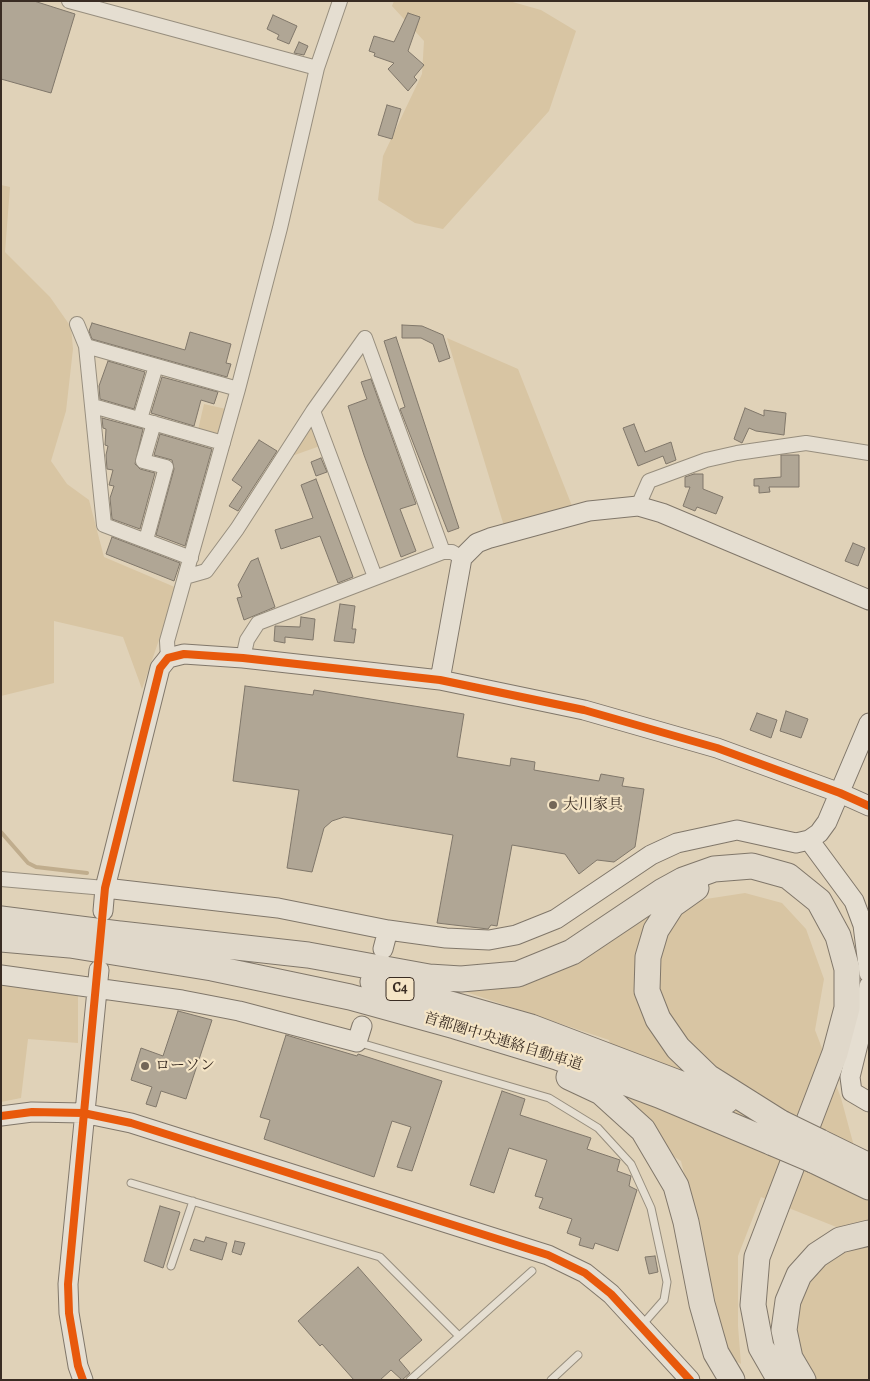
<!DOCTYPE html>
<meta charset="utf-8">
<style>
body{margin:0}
#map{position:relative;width:870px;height:1381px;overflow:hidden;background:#e0d2b8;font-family:Alegreya,serif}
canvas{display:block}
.frame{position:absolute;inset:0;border:2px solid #392c23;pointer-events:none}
</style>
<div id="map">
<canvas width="870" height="1381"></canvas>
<div class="frame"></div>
</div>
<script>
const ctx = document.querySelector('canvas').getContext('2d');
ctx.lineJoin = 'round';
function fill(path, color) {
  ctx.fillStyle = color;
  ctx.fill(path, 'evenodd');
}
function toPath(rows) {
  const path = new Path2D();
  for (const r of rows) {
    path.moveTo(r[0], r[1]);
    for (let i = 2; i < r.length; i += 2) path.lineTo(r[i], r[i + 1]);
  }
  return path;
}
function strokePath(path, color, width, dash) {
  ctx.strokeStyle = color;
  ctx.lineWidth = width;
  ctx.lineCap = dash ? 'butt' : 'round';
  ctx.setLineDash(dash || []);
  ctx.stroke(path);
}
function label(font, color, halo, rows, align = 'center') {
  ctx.font = font + ' Alegreya,"Noto Serif JP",serif';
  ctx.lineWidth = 4.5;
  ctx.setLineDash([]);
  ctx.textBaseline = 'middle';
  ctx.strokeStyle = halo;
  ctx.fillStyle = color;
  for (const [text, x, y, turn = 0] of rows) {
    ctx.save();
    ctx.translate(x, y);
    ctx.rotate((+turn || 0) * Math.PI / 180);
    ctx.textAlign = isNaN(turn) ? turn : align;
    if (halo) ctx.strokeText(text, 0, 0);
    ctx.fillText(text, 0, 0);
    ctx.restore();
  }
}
const green = toPath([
 [394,1,509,1,541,10,576,31,549,111,443,229,415,223,378,200,383,156,422,74,424,41,392,6],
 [1,185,10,187,5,252,50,297,71,327,73,349,66,411,51,461,67,484,89,500,104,557,177,588,142,689,123,637,54,621,54,683,1,696],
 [447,338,518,369,574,511,504,526],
 [204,404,226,409,221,431,216,435,198,430],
 [312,421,320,446,289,457],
 [745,893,782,903,806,929,824,979,815,1030,841,1098,869,1202,869,1240,761,1197,738,1256,738,1326,741,1364,729,1357,681,1161,673,1156,630,1106,609,1040,460,990,643,915,706,899],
 [1,984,78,992,78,1043,28,1039,21,1098,1,1102],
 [861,1244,869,1244,869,1380,810,1380,801,1369,795,1319,803,1282,826,1260]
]);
const stream = toPath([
 [1,832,28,863,36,867,87,873]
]);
const building = toPath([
 [1,1,34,1,75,14,51,93,1,79,1,1],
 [408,13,420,17,408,51,424,65,414,77,417,80,408,91,388,69,394,63,374,56,375,53,369,51,374,36,394,42,408,13],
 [273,15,297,26,289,44,277,39,279,35,267,29,273,15],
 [299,42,308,46,304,55,294,53,299,42],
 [387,105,401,109,392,139,378,135,387,105],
 [92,323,185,350,190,332,231,344,226,363,231,364,227,377,92,339,89,331,92,323],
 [402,325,422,326,443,335,450,358,439,362,433,344,421,338,402,338,402,325],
 [396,337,459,528,448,532,400,409,405,407,384,341,396,337],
 [108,361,145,372,134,409,100,399,99,386,108,361],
 [162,377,218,392,214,404,201,400,194,426,151,413,162,377],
 [371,379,416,504,400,509,416,551,401,557,364,455,348,406,367,399,361,382,371,379],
 [745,408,764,416,764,410,786,413,784,435,756,431,749,428,742,443,734,439,745,408],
 [102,418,143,429,135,464,140,469,155,473,140,529,112,519,110,498,114,486,109,485,113,470,107,469,106,455,108,446,105,445,106,429,103,428,102,418],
 [634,424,645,452,671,442,676,460,666,464,663,456,638,466,623,428,634,424],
 [160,434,212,449,185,546,156,535,174,469,172,460,154,455,160,434],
 [259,440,277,451,238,511,229,506,242,487,232,480,259,440],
 [781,455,799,455,799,487,769,487,770,492,759,493,759,486,754,486,754,479,781,477,781,455],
 [321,458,327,472,316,476,311,462,321,458],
 [694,474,703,474,703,489,723,497,716,514,697,507,695,511,683,506,690,487,685,487,685,477,694,474],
 [316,479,353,577,338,583,320,536,281,549,275,530,313,518,301,485,316,479],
 [112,537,180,563,174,581,106,554,112,537],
 [853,543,865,548,858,566,845,561,853,543],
 [258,558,275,607,244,620,237,598,242,597,238,585,251,561,258,558],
 [340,604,355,606,352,629,356,629,354,643,334,641,340,604],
 [301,617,315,619,313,640,285,637,285,643,274,641,275,626,300,627,301,617],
 [245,686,313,695,314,690,464,714,457,757,510,766,511,758,535,762,534,770,599,781,601,774,624,778,622,786,644,789,635,847,614,862,597,860,579,874,565,854,512,845,497,926,491,925,488,929,437,923,453,835,344,817,332,821,324,828,312,872,287,868,299,790,233,781,245,686],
 [786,711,808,719,801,738,780,731,786,711],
 [757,713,777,720,771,738,750,730,757,713],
 [178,1011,212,1020,186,1099,161,1091,156,1107,146,1104,152,1087,131,1080,141,1048,163,1056,178,1011],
 [286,1035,357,1056,358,1054,442,1081,412,1171,397,1167,411,1127,392,1121,374,1177,264,1139,270,1120,260,1117,286,1035],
 [502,1091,525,1099,520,1115,591,1138,587,1149,620,1160,617,1171,631,1176,629,1186,637,1190,618,1251,595,1243,593,1249,579,1245,581,1238,567,1233,572,1219,539,1208,543,1198,535,1196,547,1160,509,1148,494,1193,470,1185,502,1091],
 [160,1206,180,1212,163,1268,144,1261,160,1206],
 [206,1237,227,1243,222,1260,190,1250,194,1239,204,1242,206,1237],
 [235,1241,245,1243,241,1255,232,1252,235,1241],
 [655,1256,658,1272,649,1274,645,1257,655,1256],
 [358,1267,422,1340,399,1360,410,1373,402,1380,391,1370,380,1380,354,1380,322,1344,320,1346,298,1321,358,1267]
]);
const lane = toPath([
 [357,1042,549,1098,598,1128,631,1164,651,1208,667,1282,664,1300,642,1325],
 [131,1183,380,1257,459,1336],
 [171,1266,193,1201],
 [410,1380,532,1271],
 [551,1380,578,1355]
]);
const street = toPath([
 [69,1,317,68],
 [77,324,86,346,104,525,191,558],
 [365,338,443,552],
 [86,346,238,389],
 [93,406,223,443],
 [313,411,375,577],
 [140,419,156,366],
 [638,506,649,481,706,460,737,453,806,443,869,453],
 [146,540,166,467,143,461,154,423],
 [185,577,206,571,237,529,313,411,365,338],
 [168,658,167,641,238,389,280,228,317,68,340,1],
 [243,658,247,640,258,623,443,552,452,552,462,558],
 [1,879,105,888]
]);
const secondary = toPath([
 [440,680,462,558,477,543,490,538,589,511,638,506,662,513,869,600],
 [809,840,819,833,827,822,869,723],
 [105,888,278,908,388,930,446,938,489,940,516,935,556,919,651,855,677,843,737,830,796,843,809,840,854,901,863,925,869,973],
 [103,911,105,888,160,668,168,658,184,654,243,658,440,680,584,710,717,748,840,793,869,806],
 [383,949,388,930],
 [1,975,182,1000,239,1011,357,1042,362,1026],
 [869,986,862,1028,850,1077,852,1092,869,1102],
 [1,1116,32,1112,83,1113,131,1123,548,1255,585,1273,611,1294,690,1380],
 [83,1380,78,1366,69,1313,68,1284,99,970]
]);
const highway = toPath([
 [696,888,672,905,656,930,648,957,647,991,658,1019,678,1048,708,1077,781,1123],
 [1,919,135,936],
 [120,934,308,955,429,977,461,979,518,974,572,952,663,891,683,880,714,869,752,866,788,876,819,901,838,936,847,969,847,1008,835,1053,757,1257,753,1305,761,1347,780,1380],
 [1,939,70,945,212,968,350,997,455,1026,557,1057,659,1095,773,1143],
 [373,982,531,1027,726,1101],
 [569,1077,601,1092,643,1130,676,1186,686,1222,702,1304,716,1353,732,1380],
 [820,1142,869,1166],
 [813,1160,869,1187],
 [803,1380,790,1358,784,1330,788,1301,799,1275,817,1255,840,1240,869,1233]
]);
const highwayBridge = toPath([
 [781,1123,820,1142],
 [773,1143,813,1160]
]);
const cycleway = toPath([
 [1,1116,32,1112,83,1113,131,1123,548,1255,585,1273,611,1294,690,1380],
 [83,1380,78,1366,69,1313,68,1284,105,888,160,668,168,658,184,654,243,658,440,680,584,710,717,748,840,793,869,806]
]);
const markers = [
 [553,805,5,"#736657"],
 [145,1066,5,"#736657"]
];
const shields = [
 [400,989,28]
];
const shieldNames = [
 ["C4",400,989]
];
const poiNames = [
 ["大川家具",563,805],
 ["ローソン",155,1066]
];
const streetNames = [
 ["首都圏中央連絡自動車道",503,1042,17]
];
fill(green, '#d8c5a3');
strokePath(stream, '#c0ad8d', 4);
fill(building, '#b0a695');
strokePath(building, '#80776a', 1);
strokePath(lane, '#978e7e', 9);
strokePath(street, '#978e7e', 16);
strokePath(secondary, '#80776a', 21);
strokePath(highway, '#80776a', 27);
strokePath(lane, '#e5ded1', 7);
strokePath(street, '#e5ded1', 14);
strokePath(secondary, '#e5ded1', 19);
strokePath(highway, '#e0d8ca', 25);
strokePath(highwayBridge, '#80776a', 27, []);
strokePath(highwayBridge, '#e0d8ca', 25);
strokePath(cycleway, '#e8590c', 8);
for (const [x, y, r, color] of markers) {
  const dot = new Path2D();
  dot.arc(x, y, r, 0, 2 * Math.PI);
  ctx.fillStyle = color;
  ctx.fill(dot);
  strokePath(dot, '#f5e5c6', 2);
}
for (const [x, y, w] of shields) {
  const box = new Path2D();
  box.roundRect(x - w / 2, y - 11.5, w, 23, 4);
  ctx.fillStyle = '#f5e5c6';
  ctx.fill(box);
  strokePath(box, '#392c23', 1);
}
label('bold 14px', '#392c23', null, shieldNames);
label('15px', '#392c23', '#f5e5c6', poiNames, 'left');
label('15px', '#392c23', '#f5e5c6', streetNames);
</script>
